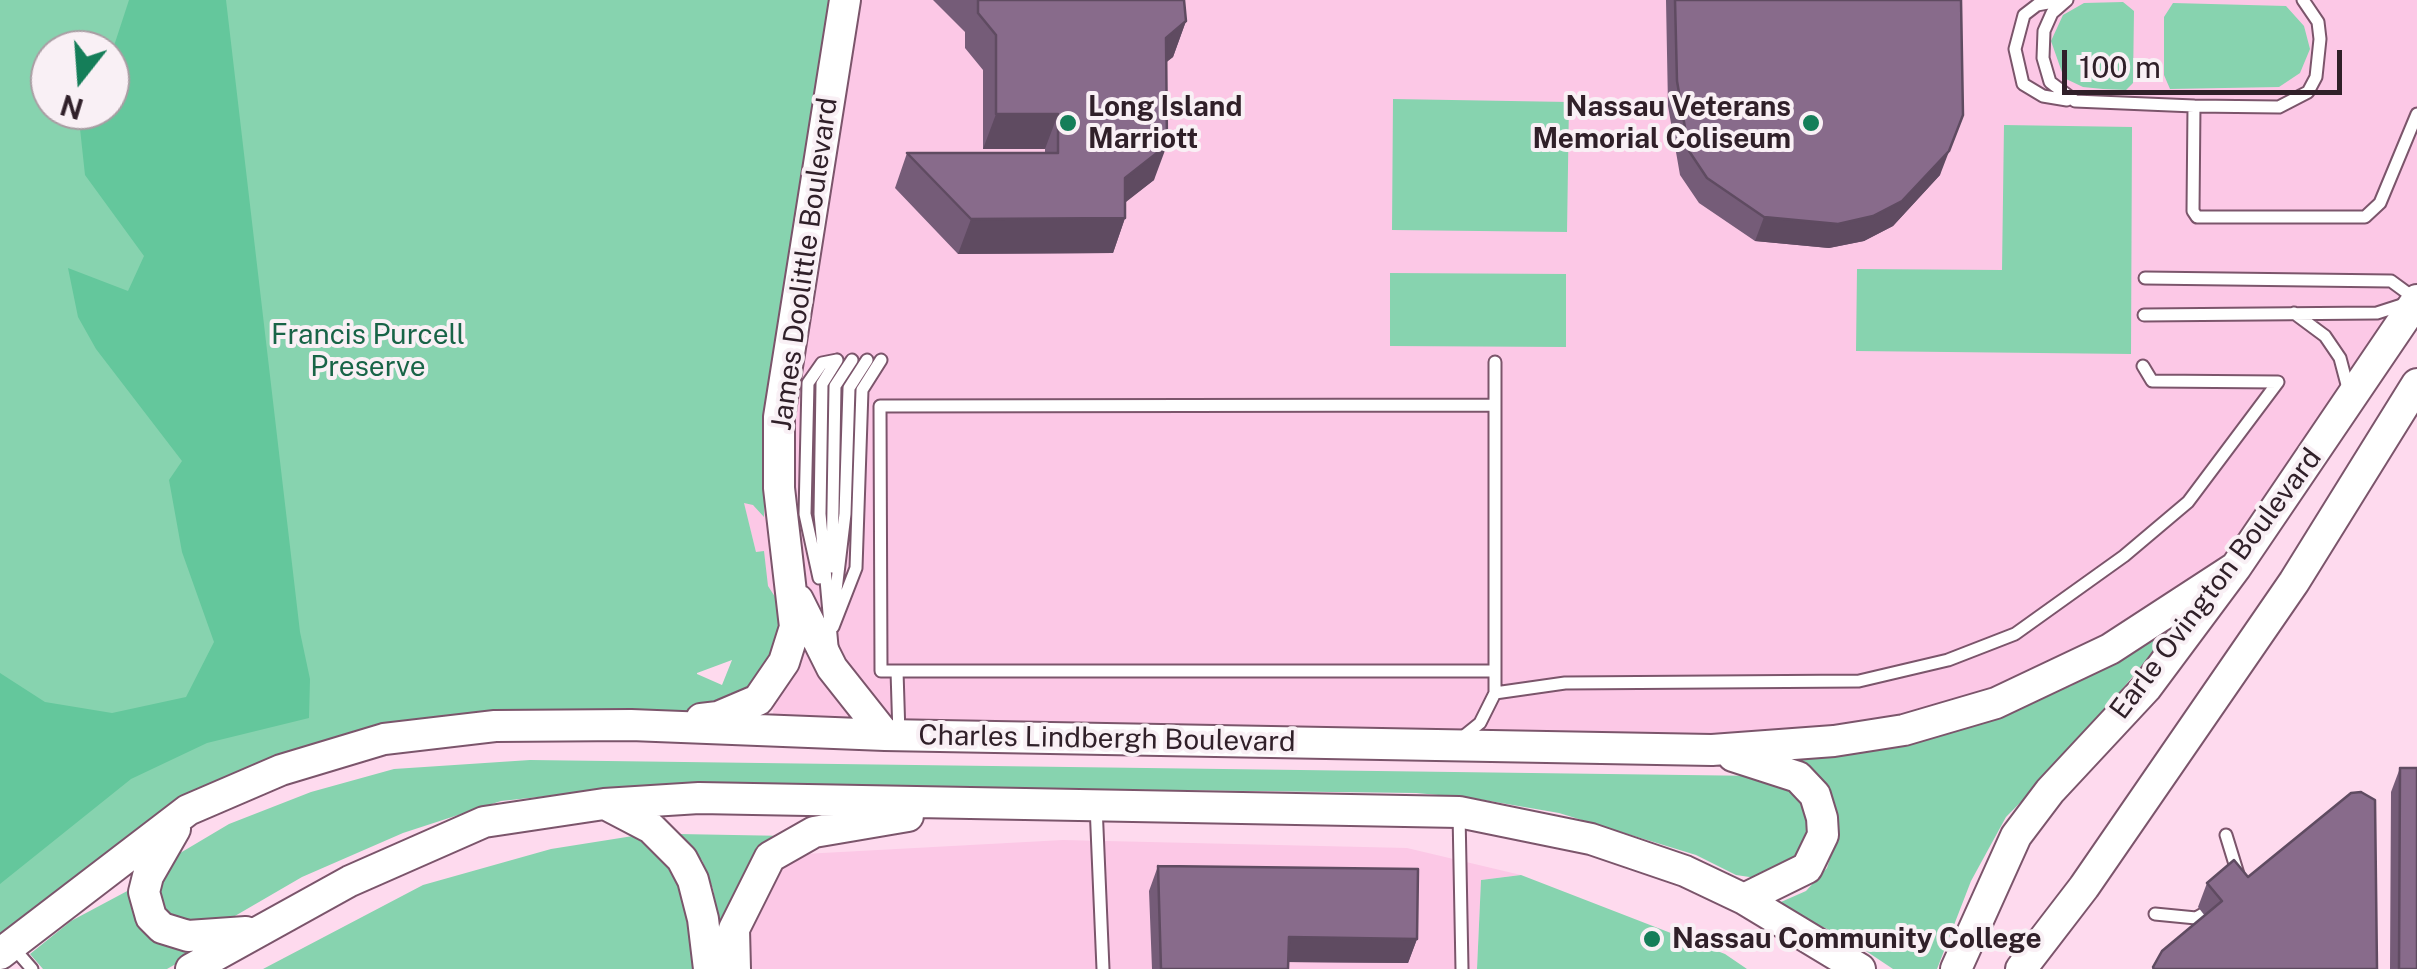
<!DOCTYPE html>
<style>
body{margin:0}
#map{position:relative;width:2417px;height:969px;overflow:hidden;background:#fedaee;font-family:"Public Sans",sans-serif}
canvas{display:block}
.north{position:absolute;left:30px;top:30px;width:100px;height:100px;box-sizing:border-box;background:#f9f0f5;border:2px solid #a99da3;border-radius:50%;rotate:197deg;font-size:28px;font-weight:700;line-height:40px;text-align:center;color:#302029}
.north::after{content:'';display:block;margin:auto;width:35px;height:45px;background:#157e59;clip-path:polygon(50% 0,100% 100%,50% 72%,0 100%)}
.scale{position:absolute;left:2062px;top:50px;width:280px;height:45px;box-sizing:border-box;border:5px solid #302029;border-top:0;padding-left:12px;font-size:30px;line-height:35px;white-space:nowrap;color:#302029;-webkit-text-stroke:8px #f9f0f5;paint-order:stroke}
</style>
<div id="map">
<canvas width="2417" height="969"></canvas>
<div class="north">N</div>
<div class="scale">100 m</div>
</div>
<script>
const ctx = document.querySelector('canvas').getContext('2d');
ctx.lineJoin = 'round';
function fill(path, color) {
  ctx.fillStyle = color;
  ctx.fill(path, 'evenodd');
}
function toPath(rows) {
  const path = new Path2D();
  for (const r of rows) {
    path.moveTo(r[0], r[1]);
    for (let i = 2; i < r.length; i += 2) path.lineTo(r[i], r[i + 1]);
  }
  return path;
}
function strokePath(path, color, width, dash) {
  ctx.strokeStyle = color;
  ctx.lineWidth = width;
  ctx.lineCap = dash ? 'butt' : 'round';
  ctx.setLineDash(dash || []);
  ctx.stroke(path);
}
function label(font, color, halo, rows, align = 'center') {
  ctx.font = font + ' "Public Sans",sans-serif';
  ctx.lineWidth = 8;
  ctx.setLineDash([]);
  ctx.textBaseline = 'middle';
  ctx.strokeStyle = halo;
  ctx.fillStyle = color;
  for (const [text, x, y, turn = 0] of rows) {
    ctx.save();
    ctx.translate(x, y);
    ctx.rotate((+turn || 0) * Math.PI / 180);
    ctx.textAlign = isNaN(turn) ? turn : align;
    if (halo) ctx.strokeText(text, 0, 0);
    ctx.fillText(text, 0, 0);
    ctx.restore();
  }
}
const built = toPath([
 [818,0,2417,0,2417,293,2232,565,2013,693,1839,737,772,726,779,642,740,489],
 [1063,840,1407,848,1521,875,1481,880,1477,969,745,969,743,938,777,863,804,854]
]);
const green = toPath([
 [0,0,830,0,783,304,766,445,764,517,753,505,744,503,756,552,764,551,768,586,779,603,782,626,781,648,748,697,730,693,729,703,712,712,479,712,354,735,268,763,0,938],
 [50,50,110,50,110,110,50,110],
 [732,660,722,685,697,674,697,673],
 [2123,2,2134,11,2133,83,2126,90,2103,89,2083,87,2064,78,2051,41,2063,15,2084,3],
 [2173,3,2286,6,2304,26,2310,49,2300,73,2279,87,2170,89,2164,75,2164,17],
 [1393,99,1569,102,1567,232,1392,230],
 [2004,125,2132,127,2131,354,1856,351,1857,269,2002,270],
 [1390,273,1566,274,1566,347,1390,346],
 [2174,626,2074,748,2006,817,1971,881,1937,969,1893,969,1845,937,1774,905,1806,891,1827,868,1837,836,1832,797,1813,771,1787,758,1852,751,1957,730,2071,686],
 [530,760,1762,776,1788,785,1806,806,1811,829,1806,851,1763,879,1736,875,1696,855,1559,813,1472,798,1416,793,662,784,501,801,403,833,302,877,216,927,163,917,155,879,165,862,229,824,311,792,394,769],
 [678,834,789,836,723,950,713,889,702,860],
 [633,836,656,841,678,862,700,969,263,969,423,885,551,849],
 [1521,875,1725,954,1747,969,1477,969,1481,880],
 [131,889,147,934,168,946,195,949,195,953,167,969,43,969,30,954,71,921]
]);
const forest = toPath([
 [129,0,226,0,300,632,310,679,309,718,207,743,131,779,0,884,0,673,45,702,112,713,186,697,214,642,182,552,169,480,182,461,96,349,78,317,68,268,128,291,144,256,85,175,78,110,110,110,110,58]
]);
const lane = toPath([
 [2064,0,2037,5,2024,15,2015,49,2023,84,2043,96,2067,100],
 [2067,0,2052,13,2044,31,2043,58,2050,82,2075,101,2194,106,2193,211,2197,217,2365,217,2380,203,2417,114],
 [2194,106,2279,107,2308,92,2316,77,2320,39,2318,22,2303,0],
 [2145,278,2391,281,2417,300],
 [2294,313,2325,336,2340,358,2349,392],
 [2144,315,2377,313,2408,303],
 [1495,362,1495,693,1565,683,1859,681,1948,660,2015,634,2124,556,2188,502,2278,382,2152,381,2143,366],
 [832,567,835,386,852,360],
 [819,578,805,514,808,383,822,363,837,360],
 [834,607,845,514,849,388,867,360],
 [833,627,856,568,862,390,881,360],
 [832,646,820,514,822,384,837,360],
 [897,671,881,671,880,406,1495,405],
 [899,735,897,671,1494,671],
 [1459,740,1480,723,1495,693],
 [1096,805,1103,969],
 [1459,813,1462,969],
 [2226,835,2238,874],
 [2155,914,2196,918,2203,914],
 [12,946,32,969]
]);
const secondary = toPath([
 [798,600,832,668,885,735],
 [701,719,718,717,758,700,784,662,795,627,779,488,779,417,845,0],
 [1733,756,1798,777,1815,795,1822,818,1823,835,1807,868,1744,899],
 [607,805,651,828,682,859,693,880,703,919,709,969],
 [175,829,148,876,144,892,151,917,162,928,188,936,246,932],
 [0,954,188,810,281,770,384,739,495,726,631,725,885,735,1712,750,1834,741,1904,730,1996,703,2110,649,2236,567],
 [191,969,350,881,484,822,604,804,699,798,1459,812,1591,839,1685,871,1744,899,1860,969],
 [735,969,734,929,770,857,814,832,908,816],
 [1956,969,2016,836,2050,791,2146,688,2236,567,2417,300],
 [2021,969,2084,887,2294,582,2417,384]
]);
const wall = toPath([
 [933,0,1184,0,1186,21,1173,57,1166,62,1154,180,1125,202,1125,218,1113,253,958,254,895,188,907,153,1045,153,1045,149,983,149,983,70,965,48,965,32],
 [1666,0,1961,0,1940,175,1893,226,1864,241,1829,248,1755,241,1699,203,1680,175,1668,106],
 [2400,768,2417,969,2390,969,2391,792],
 [1158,866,1417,939,1408,963,1288,962,1288,969,1152,969,1149,891],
 [2248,877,2377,969,2152,969,2162,951,2205,916,2198,907,2207,883]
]);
const shadedWall = toPath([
 [1186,21,1173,57,1153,73,1166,38],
 [996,114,1058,114,1045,149,983,149],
 [1963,115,1940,175,1893,226,1864,241,1829,248,1755,241,1764,217],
 [1167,145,1154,180,1112,213,1125,178],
 [1125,218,1113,253,958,254,971,219],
 [1289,937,1417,939,1408,963,1280,962]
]);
const building = toPath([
 [978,0,1184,0,1186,21,1166,38,1167,145,1125,178,1125,218,971,219,907,153,1058,153,1058,114,996,114,996,35,978,13,978,0],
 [1675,0,1961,0,1963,115,1949,151,1902,201,1873,216,1838,224,1764,217,1707,178,1689,151,1677,81,1675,0],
 [2400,768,2417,768,2417,969,2399,969,2400,768],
 [2361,792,2375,800,2377,969,2154,969,2153,967,2162,951,2222,901,2207,883,2234,860,2248,877,2351,793,2361,792],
 [1158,866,1418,869,1417,939,1289,937,1288,969,1161,969,1158,866]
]);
const markers = [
 [1068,123,10,"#157e59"],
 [1811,123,10,"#157e59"],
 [1652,939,10,"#157e59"]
];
const poiNames = [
 ["Long Island",1088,107],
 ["Marriott",1088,139],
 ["Nassau Veterans",1791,107,"right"],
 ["Memorial Coliseum",1791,139,"right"],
 ["Nassau Community College",1672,939]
];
const streetNames = [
 ["James Doolittle Boulevard",805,264,-82],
 ["Earle Ovington Boulevard",2216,584,-53],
 ["Charles Lindbergh Boulevard",1107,739,1]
];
const parkNames = [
 ["Francis Purcell",368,335],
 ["Preserve",368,367]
];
fill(built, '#fcc8e6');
fill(green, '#87d3af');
fill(forest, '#64c79c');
strokePath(lane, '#7b556b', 15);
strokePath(secondary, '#7b556b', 34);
strokePath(lane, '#fff', 11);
strokePath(secondary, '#fff', 30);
fill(wall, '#755c78');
fill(shadedWall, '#5f4b61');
fill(building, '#886b8b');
strokePath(building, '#5f4b61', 2.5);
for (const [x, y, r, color] of markers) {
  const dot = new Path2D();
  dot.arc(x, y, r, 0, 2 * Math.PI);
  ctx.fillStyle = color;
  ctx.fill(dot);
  strokePath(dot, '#f9f0f5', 4);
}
label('bold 28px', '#302029', '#f9f0f5', poiNames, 'left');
label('28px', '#302029', '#f9f0f5', streetNames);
label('28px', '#186447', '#f9f0f5', parkNames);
</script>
